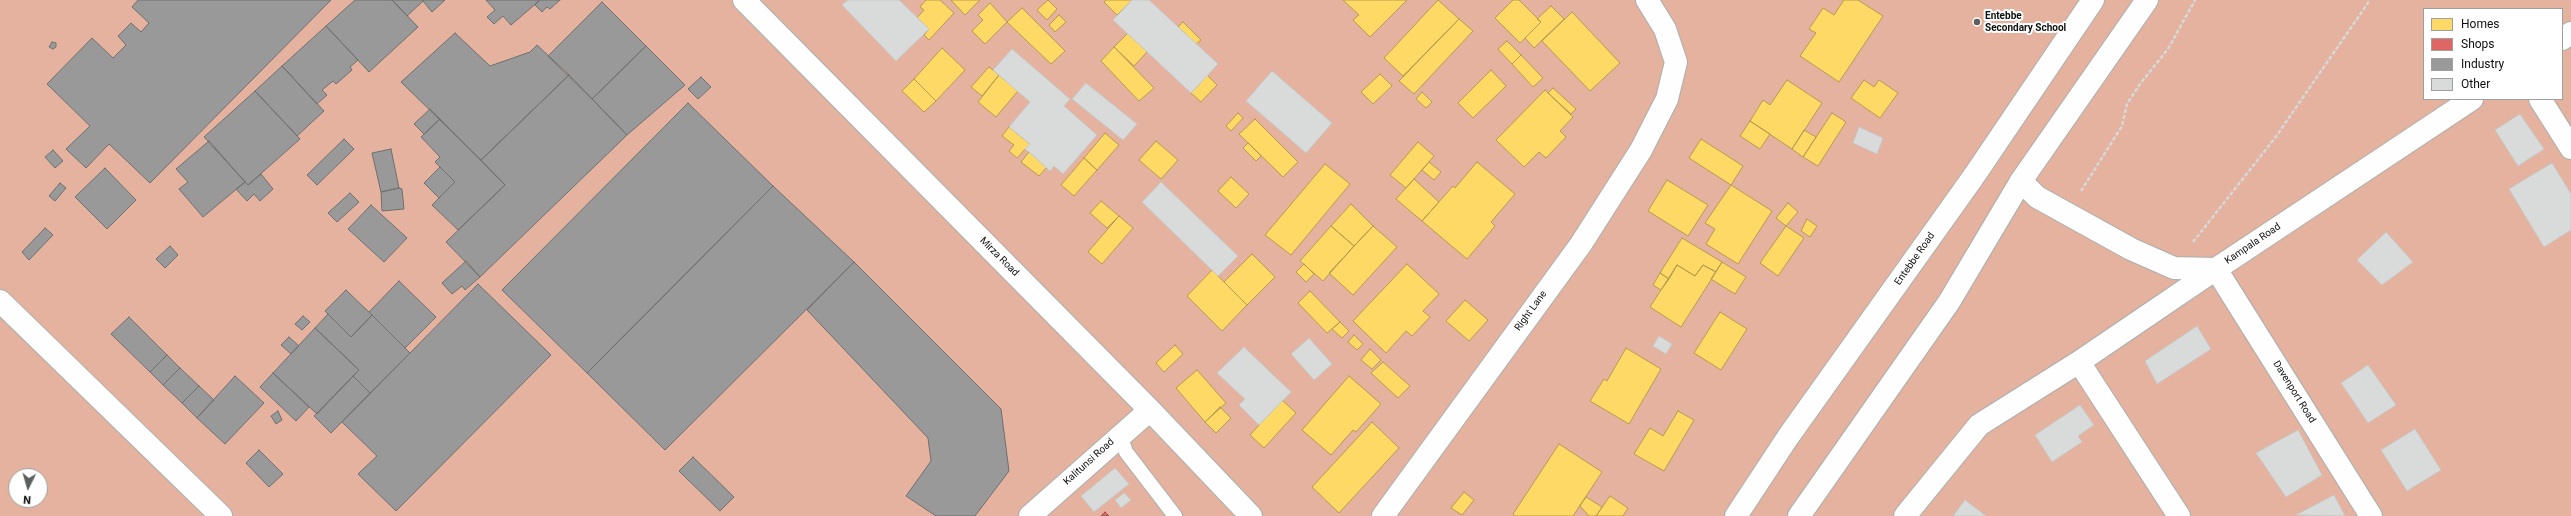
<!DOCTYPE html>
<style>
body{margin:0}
#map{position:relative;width:2571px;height:516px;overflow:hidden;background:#f0f5f3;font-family:Roboto,sans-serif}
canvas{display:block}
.legend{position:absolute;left:2423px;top:8px;width:140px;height:92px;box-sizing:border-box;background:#fff;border:1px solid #9e9f9f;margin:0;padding:5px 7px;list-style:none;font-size:12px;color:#0d0f0f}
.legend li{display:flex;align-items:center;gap:8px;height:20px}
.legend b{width:20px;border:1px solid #9e9f9f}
.north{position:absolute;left:8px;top:468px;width:40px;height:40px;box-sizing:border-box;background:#fff;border:1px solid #9e9f9f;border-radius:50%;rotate:185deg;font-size:11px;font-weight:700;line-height:16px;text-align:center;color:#0d0f0f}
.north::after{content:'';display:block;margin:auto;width:14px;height:18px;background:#5c605f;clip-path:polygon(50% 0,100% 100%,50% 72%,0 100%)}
</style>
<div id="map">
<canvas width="2571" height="516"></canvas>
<ul class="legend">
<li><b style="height:11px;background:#ffd966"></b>Homes</li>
<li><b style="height:11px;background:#e06666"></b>Shops</li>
<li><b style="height:11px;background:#999"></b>Industry</li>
<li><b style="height:11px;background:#d8dbda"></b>Other</li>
</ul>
<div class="north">N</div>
</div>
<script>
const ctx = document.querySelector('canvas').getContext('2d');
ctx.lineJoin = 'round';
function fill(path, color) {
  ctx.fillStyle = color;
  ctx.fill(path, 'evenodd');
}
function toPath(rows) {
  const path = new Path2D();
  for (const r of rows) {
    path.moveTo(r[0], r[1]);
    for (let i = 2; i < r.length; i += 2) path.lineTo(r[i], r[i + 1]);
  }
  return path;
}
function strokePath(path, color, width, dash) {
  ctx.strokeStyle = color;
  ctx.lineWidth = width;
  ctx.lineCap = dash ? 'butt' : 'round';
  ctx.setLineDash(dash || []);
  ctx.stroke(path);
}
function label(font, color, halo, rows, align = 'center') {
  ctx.font = font + ' Roboto,sans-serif';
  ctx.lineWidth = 4;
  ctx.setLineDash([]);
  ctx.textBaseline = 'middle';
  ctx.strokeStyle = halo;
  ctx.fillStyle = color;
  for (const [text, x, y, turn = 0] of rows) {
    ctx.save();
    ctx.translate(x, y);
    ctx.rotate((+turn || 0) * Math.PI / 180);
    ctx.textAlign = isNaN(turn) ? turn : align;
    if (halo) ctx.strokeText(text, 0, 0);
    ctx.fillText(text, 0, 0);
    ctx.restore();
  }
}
const water = toPath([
 [0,0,2571,0,2571,516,0,516],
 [2424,9,2562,9,2562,99,2424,99],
 [16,476,40,476,40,500,16,500]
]);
const homes = toPath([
 [926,0,940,0,954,13,929,40,924,35,929,29,917,18,924,10,920,7,926,0],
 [951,0,980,0,965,15,951,0],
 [1048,0,1057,9,1047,20,1037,10,1048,0],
 [1106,0,1132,0,1117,15,1104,2,1106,0],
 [1343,0,1407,0,1370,37,1353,20,1359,15,1343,0],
 [1438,0,1459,19,1403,76,1384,58,1438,0],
 [1513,0,1519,0,1541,22,1520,43,1495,18,1513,0],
 [1844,0,1858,0,1883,16,1839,82,1800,56,1816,33,1809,29,1823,8,1834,15,1844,0],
 [990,3,1007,22,985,44,972,31,983,20,978,15,990,3],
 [1551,6,1564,19,1534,48,1525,38,1541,22,1537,19,1551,6],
 [1022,8,1065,51,1051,64,1007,22,1022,8],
 [1572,12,1620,63,1590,91,1542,41,1572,12],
 [1059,15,1066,22,1055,32,1049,25,1059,15],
 [1459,19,1473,31,1414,94,1399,81,1459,19],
 [1183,22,1201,40,1196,44,1178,27,1183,22],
 [1128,33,1147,52,1134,66,1114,47,1128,33],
 [1507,41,1521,55,1512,64,1498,49,1507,41],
 [1114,47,1154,88,1139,101,1101,61,1114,47],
 [942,48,965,70,936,101,914,79,942,48],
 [1521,55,1543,78,1533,87,1512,64,1521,55],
 [989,67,999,75,982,96,971,87,989,67],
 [1491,70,1506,86,1473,118,1458,103,1491,70],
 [1380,74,1392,86,1373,104,1361,92,1380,74],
 [999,75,1018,91,996,117,978,102,999,75],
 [1207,75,1217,85,1201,102,1191,93,1207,75],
 [914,79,936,101,924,112,902,91,914,79],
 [1787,80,1822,103,1792,149,1750,121,1763,100,1770,105,1787,80],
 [1864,80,1874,87,1879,80,1898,93,1880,118,1851,98,1864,80],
 [1553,88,1576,109,1571,114,1548,93,1553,88],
 [1545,90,1573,117,1560,131,1566,137,1546,158,1539,152,1524,167,1496,140,1545,90],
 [1422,92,1432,102,1426,108,1416,99,1422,92],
 [1238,113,1243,118,1231,131,1226,126,1238,113],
 [1832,113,1846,122,1818,166,1803,157,1832,113],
 [1255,119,1298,162,1283,177,1239,134,1255,119],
 [1750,121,1770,134,1760,149,1740,136,1750,121],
 [1009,127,1030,144,1017,158,1009,151,1014,145,1002,136,1009,127],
 [1804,130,1816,137,1803,157,1792,149,1804,130],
 [1105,133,1119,145,1097,170,1084,158,1105,133],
 [1701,139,1743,166,1731,185,1689,158,1701,139],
 [1156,141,1178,160,1161,179,1139,160,1156,141],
 [1418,142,1434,156,1406,188,1390,175,1418,142],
 [1248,143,1261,156,1256,161,1243,148,1248,143],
 [1029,152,1047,167,1039,176,1021,162,1029,152],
 [1084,158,1097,170,1074,196,1061,185,1084,158],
 [1429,162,1441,172,1434,180,1422,170,1429,162],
 [1477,162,1515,194,1491,222,1495,226,1467,259,1422,221,1453,186,1455,188,1477,162],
 [1325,164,1350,184,1291,255,1265,235,1325,164],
 [1231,177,1249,194,1236,208,1218,191,1231,177],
 [1414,179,1439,202,1422,221,1396,199,1414,179],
 [1667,180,1708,205,1688,236,1648,211,1667,180],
 [1731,185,1772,211,1738,264,1706,244,1715,229,1705,223,1731,185],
 [1101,201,1119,216,1107,228,1090,213,1101,201],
 [1788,203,1798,212,1786,226,1776,218,1788,203],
 [1351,204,1373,226,1354,246,1331,226,1351,204],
 [1119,216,1133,228,1102,264,1088,252,1119,216],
 [1807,219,1817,226,1810,237,1801,231,1807,219],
 [1331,226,1354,246,1323,281,1300,261,1331,226],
 [1373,226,1397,247,1353,295,1329,273,1373,226],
 [1786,226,1804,238,1778,276,1760,263,1786,226],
 [1682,238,1722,262,1716,272,1703,265,1695,276,1677,265,1669,279,1660,273,1682,238],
 [1252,254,1275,277,1247,305,1224,282,1252,254],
 [1722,262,1746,277,1735,294,1711,279,1722,262],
 [1304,264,1314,274,1306,282,1296,272,1304,264],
 [1407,264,1439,294,1423,311,1430,317,1412,336,1406,331,1386,353,1353,321,1407,264],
 [1677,265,1695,276,1703,265,1716,272,1681,327,1650,307,1677,265],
 [1212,270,1247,305,1222,331,1187,296,1212,270],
 [1660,273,1669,279,1661,290,1653,285,1660,273],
 [1310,291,1340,322,1327,333,1298,303,1310,291],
 [1465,300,1488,320,1469,341,1446,321,1465,300],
 [1720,312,1747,329,1721,370,1694,353,1720,312],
 [1340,322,1349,331,1342,338,1332,329,1340,322],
 [1354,335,1363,344,1357,350,1348,342,1354,335],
 [1175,345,1183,354,1164,372,1156,363,1175,345],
 [1626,348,1661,369,1629,424,1590,401,1604,379,1607,381,1626,348],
 [1370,349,1381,360,1372,369,1361,360,1370,349],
 [1383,362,1410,386,1398,398,1371,373,1383,362],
 [1197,370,1226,403,1205,422,1176,388,1197,370],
 [1349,376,1381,404,1356,432,1353,430,1331,455,1302,430,1349,376],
 [1282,400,1296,413,1264,448,1250,435,1282,400],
 [1220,407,1231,418,1216,433,1205,422,1220,407],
 [1678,411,1694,420,1664,471,1634,454,1650,428,1663,436,1678,411],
 [1372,422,1399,448,1339,513,1312,487,1372,422],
 [1559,444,1602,472,1573,516,1515,516,1513,514,1559,444],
 [1464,492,1474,500,1462,515,1451,508,1464,492],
 [1610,496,1628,508,1623,516,1596,516,1610,496],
 [1586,497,1602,507,1596,516,1589,516,1580,506,1586,497]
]);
const shops = toPath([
 [1105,512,1109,516,1101,516,1105,512]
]);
const industry = toPath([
 [138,0,331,0,150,183,109,144,86,168,66,149,90,126,47,84,92,38,113,58,126,45,118,36,131,23,141,32,149,23,132,7,138,0],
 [355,0,392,0,418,27,369,72,326,26,355,0],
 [392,0,424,0,407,16,392,0],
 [424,0,445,0,432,12,423,1,424,0],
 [486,0,539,0,539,1,511,25,503,16,494,24,487,17,495,10,486,0],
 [560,0,550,9,547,7,542,12,535,5,539,0,560,0],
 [602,2,646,46,592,99,548,56,602,2],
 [326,26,358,60,350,67,352,70,336,84,333,81,322,90,327,95,317,104,282,66,326,26],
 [455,33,490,66,530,52,537,45,569,75,481,160,401,82,455,33],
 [52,42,56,43,56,47,53,49,49,47,52,42],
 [646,46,685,85,627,135,592,99,646,46],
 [282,66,324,111,297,136,255,91,282,66],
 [569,75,627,135,480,277,446,242,505,185,481,160,569,75],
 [701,77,711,87,698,99,688,89,701,77],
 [255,91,300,139,248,185,204,137,255,91],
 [688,103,773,186,587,373,502,290,688,103],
 [430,109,440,119,424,134,414,124,430,109],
 [440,119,505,185,458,230,432,205,455,182,435,162,440,157,421,137,440,119],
 [344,139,354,149,317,185,307,175,344,139],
 [209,141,245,182,203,217,179,189,188,182,176,169,209,141],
 [391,149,399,188,381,192,372,153,391,149],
 [53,150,63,161,55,168,45,157,53,150],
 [440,167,455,182,439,198,424,183,440,167],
 [105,168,136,200,107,229,75,197,105,168],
 [261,174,273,189,260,201,254,194,247,201,236,189,245,182,248,185,261,174],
 [60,183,66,188,55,201,49,196,60,183],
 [773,186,854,262,665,450,587,373,773,186],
 [399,188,402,189,404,209,382,211,381,192,399,188],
 [350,193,359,202,337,222,328,213,350,193],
 [371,205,407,238,384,262,348,229,371,205],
 [45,228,53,235,29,260,22,252,45,228],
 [170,246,178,255,165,268,156,259,170,246],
 [466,261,480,277,465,290,462,286,452,294,442,283,466,261],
 [854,262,1001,409,1009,471,975,516,936,516,906,496,931,461,928,438,807,310,854,262],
 [399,281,436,317,405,348,369,312,399,281],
 [478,284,551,355,396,511,358,474,377,456,342,422,478,284],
 [346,290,372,315,351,337,325,311,346,290],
 [328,314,351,337,372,315,410,353,370,393,353,376,359,370,315,328,328,314],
 [303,316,310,322,302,330,295,324,303,316],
 [129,317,167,355,150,372,111,334,129,317],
 [315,328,359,370,317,414,273,373,315,328],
 [289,337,299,346,291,354,281,345,289,337],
 [167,355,180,368,163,385,150,372,167,355],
 [180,368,199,386,182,403,163,385,180,368],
 [273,373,309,407,296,421,260,387,273,373],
 [235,376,264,403,225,444,197,418,235,376],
 [353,376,370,393,331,433,314,416,353,376],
 [199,386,214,400,197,418,182,403,199,386],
 [278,411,282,420,276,424,271,416,278,411],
 [259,450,283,474,269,487,246,463,259,450],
 [693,457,734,497,720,511,679,471,693,457]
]);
const building = toPath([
 [848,0,899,0,929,29,896,61,842,5,848,0],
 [1132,0,1149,0,1218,64,1191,93,1113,20,1132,0],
 [1012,49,1070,99,1064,106,1097,135,1063,174,1054,166,1050,171,1029,152,1025,149,1030,144,1009,127,1030,102,993,70,1012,49],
 [1272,71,1332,123,1306,153,1246,101,1272,71],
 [1086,83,1137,124,1123,140,1072,99,1086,83],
 [2520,114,2544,149,2518,166,2495,130,2520,114],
 [1859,127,1883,138,1877,154,1853,143,1859,127],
 [2552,163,2571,194,2571,230,2544,247,2509,189,2552,163],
 [1161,182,1238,256,1218,276,1142,202,1161,182],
 [2386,232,2413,262,2382,285,2357,260,2386,232],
 [2197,326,2211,349,2157,384,2145,361,2197,326],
 [1659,336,1672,344,1666,354,1653,346,1659,336],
 [1309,338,1332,364,1314,380,1291,354,1309,338],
 [1244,347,1291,392,1259,425,1239,405,1245,399,1217,373,1244,347],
 [2368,365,2396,405,2368,423,2341,383,2368,365],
 [2080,405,2094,425,2078,436,2082,442,2052,462,2035,435,2080,405],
 [2415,429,2441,470,2407,491,2381,450,2415,429],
 [2298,430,2322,475,2286,497,2256,453,2298,430],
 [1115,468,1129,484,1094,512,1081,496,1115,468],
 [1124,493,1131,500,1121,508,1115,500,1124,493],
 [2334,495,2345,516,2296,515,2334,495],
 [1965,500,1986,516,1953,516,1965,500]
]);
const path = toPath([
 [2081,191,2122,126,2127,104,2140,84,2168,49,2195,0],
 [2193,242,2275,138,2370,0]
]);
const service = toPath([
 [1120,435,1126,452,1175,516]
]);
const minor = toPath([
 [744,0,1150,410,1251,516],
 [2540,99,2571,148],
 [0,301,221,516],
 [1030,516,1150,410],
 [1383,516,1581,244,1641,150,1667,99,1676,62,1665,29,1647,0],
 [1905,516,1979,425,2079,362],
 [2179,516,2079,362,2216,269,2371,516]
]);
const secondary = toPath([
 [2562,39,2571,33],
 [2021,181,2037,197,2131,249,2174,268,2216,269,2472,99]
]);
const trunk = toPath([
 [1736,516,1788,437,1974,176,2093,0],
 [1799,516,1949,302,2021,181,2147,0]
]);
const markers = [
 [1977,22,4,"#5c605f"]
];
const poiNames = [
 ["Entebbe",1985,16],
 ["Secondary School",1985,28]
];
const streetNames = [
 ["Kampala Road",2253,244,-34],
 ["Mirza Road",999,257,45],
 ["Entebbe Road",1915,259,-55],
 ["Right Lane",1531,311,-54],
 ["Davenport Road",2294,392,58],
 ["Kalitunsi Road",1089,462,-42]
];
fill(water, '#e4b29e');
fill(homes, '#ffd966');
strokePath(homes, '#b69c4c', 1);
fill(shops, '#e06666');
strokePath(shops, '#a14c4c', 1);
fill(industry, '#999');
strokePath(industry, '#6f7070', 1);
fill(building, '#d8dbda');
strokePath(building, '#c6cac8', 1);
strokePath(service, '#abafad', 16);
strokePath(minor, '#abafad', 24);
strokePath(secondary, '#abafad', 24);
strokePath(trunk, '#abafad', 24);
strokePath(path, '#d7d8d8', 2.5, [4, 2]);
strokePath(service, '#fdfefd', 14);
strokePath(minor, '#fdfefd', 22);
strokePath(secondary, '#fdfefd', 22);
strokePath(trunk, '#fdfefd', 22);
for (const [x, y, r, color] of markers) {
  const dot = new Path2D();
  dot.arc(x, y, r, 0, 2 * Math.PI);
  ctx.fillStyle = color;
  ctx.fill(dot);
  strokePath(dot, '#fff', 1.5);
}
label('bold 10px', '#0d0f0f', '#fff', poiNames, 'left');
label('10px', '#0d0f0f', '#fff', streetNames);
</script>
